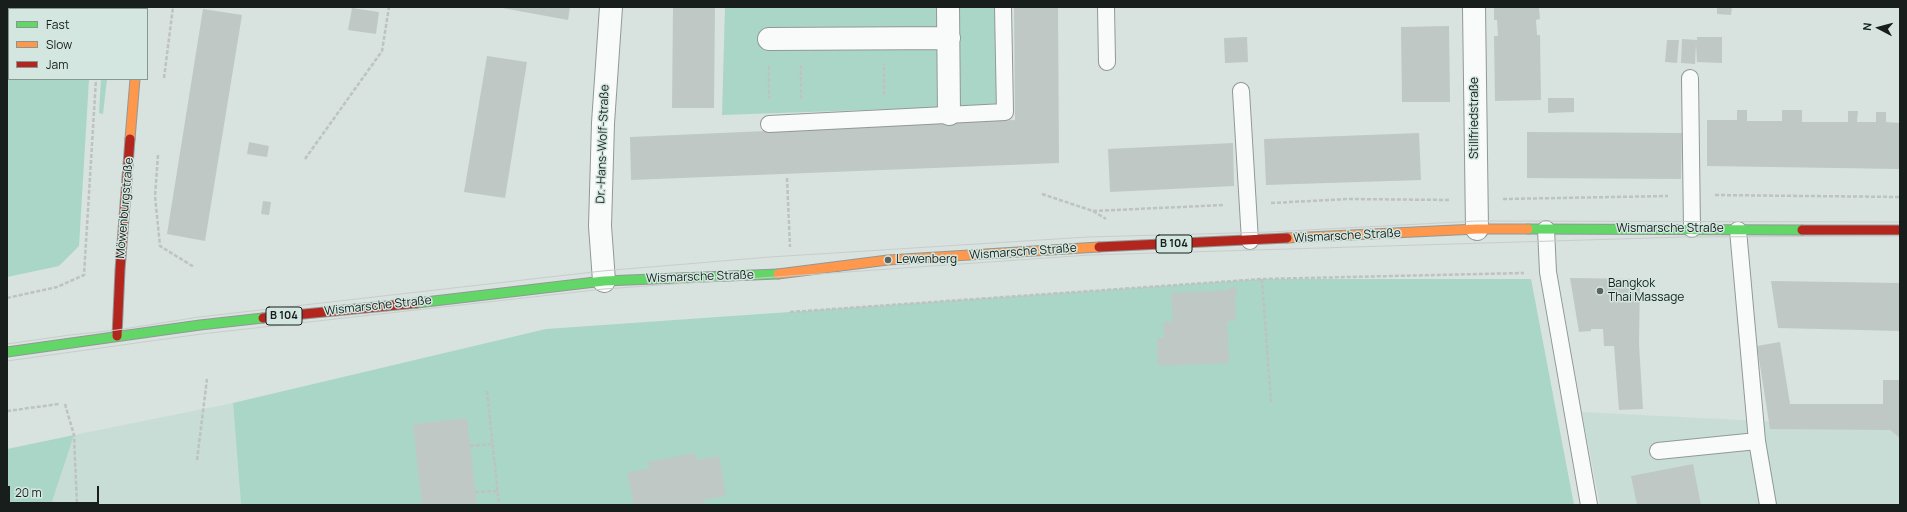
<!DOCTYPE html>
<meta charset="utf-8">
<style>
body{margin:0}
#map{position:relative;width:1907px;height:512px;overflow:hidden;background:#d8e2df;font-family:Manrope,sans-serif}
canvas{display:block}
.frame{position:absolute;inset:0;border:8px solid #171e1c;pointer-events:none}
.legend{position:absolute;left:8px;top:8px;width:140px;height:72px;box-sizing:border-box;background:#d3e7e0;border:1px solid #889792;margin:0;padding:5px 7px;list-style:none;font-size:12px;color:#171e1c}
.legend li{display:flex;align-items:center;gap:8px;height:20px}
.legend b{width:20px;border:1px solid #889792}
.north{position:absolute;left:1859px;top:8px;width:40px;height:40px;-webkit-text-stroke:3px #d3e7e0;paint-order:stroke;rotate:276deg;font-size:11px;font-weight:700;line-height:16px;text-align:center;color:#171e1c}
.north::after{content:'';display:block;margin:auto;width:14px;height:18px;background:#171e1c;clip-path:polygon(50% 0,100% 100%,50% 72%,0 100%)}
.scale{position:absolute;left:8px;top:486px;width:91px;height:18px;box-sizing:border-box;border:2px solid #171e1c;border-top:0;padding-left:5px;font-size:12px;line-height:14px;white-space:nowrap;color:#171e1c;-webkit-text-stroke:3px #d3e7e0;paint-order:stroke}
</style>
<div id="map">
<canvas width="1907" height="512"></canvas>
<div class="frame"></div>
<ul class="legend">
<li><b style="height:5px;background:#63d668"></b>Fast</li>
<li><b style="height:5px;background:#ff974d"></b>Slow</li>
<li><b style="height:5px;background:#b3261e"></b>Jam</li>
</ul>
<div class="north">N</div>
<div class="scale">20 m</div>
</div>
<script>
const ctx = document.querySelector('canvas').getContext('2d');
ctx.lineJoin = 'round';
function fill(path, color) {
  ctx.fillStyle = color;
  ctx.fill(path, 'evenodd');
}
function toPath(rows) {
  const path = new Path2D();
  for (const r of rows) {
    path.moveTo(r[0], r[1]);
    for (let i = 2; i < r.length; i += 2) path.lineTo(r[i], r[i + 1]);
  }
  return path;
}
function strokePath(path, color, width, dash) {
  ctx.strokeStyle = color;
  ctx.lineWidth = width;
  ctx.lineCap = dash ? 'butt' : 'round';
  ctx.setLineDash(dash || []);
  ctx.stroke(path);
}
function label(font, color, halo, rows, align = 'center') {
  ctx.font = font + ' Manrope,sans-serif';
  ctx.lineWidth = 3;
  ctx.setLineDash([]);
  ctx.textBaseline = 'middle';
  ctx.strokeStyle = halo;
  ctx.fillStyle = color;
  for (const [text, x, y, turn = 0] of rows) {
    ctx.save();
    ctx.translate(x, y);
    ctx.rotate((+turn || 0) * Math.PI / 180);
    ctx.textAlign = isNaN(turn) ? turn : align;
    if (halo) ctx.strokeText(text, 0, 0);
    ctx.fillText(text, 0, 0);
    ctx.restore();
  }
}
const built = toPath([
 [233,403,241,505,51,505,74,435],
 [1582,412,1900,428,1900,505,1600,505]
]);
const green = toPath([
 [7,7,93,7,93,9,9,9,9,79,89,79,79,246,59,266,7,277],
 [725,7,1006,7,1009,105,722,115],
 [101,79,107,79,103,114,99,113],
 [1262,279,1531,279,1574,505,241,505,233,403,546,329],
 [74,435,51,505,7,505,7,449]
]);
const building = toPath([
 [497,7,570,7,568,20],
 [673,7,715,7,714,108,672,108],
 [1014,7,1058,7,1059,163,631,180,630,137,1015,120],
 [1494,7,1539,7,1540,19,1536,20,1537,35,1540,35,1541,100,1495,101,1494,36,1498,36,1497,20,1494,20],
 [1717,7,1732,7,1731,15,1717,14],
 [352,8,379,12,376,34,348,30],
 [203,9,242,15,205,241,167,234],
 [1449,26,1450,102,1402,102,1401,27],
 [1247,37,1248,62,1225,63,1224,38],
 [1697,37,1722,37,1722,63,1697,62,1696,44,1695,64,1681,63,1682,39,1697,40],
 [1667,40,1679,40,1677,63,1665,62],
 [487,56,527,62,505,198,464,192],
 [1548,98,1574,98,1574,112,1548,113],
 [1737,110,1747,110,1747,121,1782,121,1782,110,1802,110,1802,122,1848,122,1848,111,1858,111,1857,122,1876,122,1876,112,1886,112,1886,122,1900,123,1900,169,1707,166,1707,120,1737,120],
 [1527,132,1682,133,1681,179,1527,178],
 [1419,133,1421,180,1266,185,1264,139],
 [249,142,269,146,267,157,247,154],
 [1233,143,1234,186,1110,192,1108,149],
 [263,201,271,202,269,215,261,214],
 [1570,278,1640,279,1639,344,1643,409,1619,410,1614,346,1604,346,1603,329,1591,329,1591,331,1579,332],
 [1771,281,1900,283,1900,331,1778,328],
 [1232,286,1239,292,1235,296,1236,321,1227,321,1229,363,1158,366,1157,338,1164,338,1163,322,1173,322,1171,293,1228,290],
 [1780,342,1790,404,1883,404,1883,380,1900,380,1900,438,1890,430,1770,429,1757,346],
 [467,418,477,505,422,505,413,424],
 [695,453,697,460,719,456,726,496,704,500,705,505,634,505,627,473,650,468,648,462],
 [1693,464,1701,505,1637,505,1631,476]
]);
const path = toPath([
 [100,9,100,7],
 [801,65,801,100],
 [769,66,769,99],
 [164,78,173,7],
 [884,95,884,64],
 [158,155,155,196,160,246,194,267],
 [305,159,382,51,389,7],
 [787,178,790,247],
 [1042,194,1093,211,1106,219],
 [1715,195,1900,197],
 [1503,199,1668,196],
 [1271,203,1349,199,1450,200],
 [1093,211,1224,205],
 [1262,279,1271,402],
 [7,298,57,287,84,275,96,79],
 [790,312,1262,279,1524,273],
 [487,391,499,505],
 [65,404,74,435,77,505],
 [7,411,59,404],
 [470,446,491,444],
 [197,460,207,379],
 [475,492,497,491]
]);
const lane = toPath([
 [1106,7,1107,62],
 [1690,78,1692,229],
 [1241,91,1250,241],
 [769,124,1005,112,1003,7],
 [1546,229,1548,272,1589,505],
 [1738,230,1757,441,1768,505],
 [1658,451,1757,441]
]);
const street = toPath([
 [948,7,949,114],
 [1474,7,1477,229],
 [769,39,949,38],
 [604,281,600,226,603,123,611,7]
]);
const fast = toPath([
 [1528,229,1802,230],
 [417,303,604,281,778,274],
 [7,352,200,325,263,318]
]);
const slow = toPath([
 [141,7,141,9],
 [130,139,135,79],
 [1287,238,1477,229,1528,229],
 [778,274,888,260,1099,247]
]);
const jam = toPath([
 [1802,230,1900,230],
 [1099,247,1287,238],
 [263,318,417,303],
 [117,336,120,270,130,139]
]);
const tram = toPath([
 [7,344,70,335,117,330,199,317,602,271,770,257,1088,237,1270,232,1477,221,1900,222],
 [7,361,201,334,604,289,1089,255,1684,237,1900,236]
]);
const markers = [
 [888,260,4,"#5b6360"],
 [1600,291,4,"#5b6360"]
];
const shields = [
 [1174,244,36],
 [284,316,36]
];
const shieldNames = [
 ["B 104",1174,244],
 ["B 104",284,316]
];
const streetNames = [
 ["Stillfriedstraße",1475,118,-90],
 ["Dr.-Hans-Wolf-Straße",603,144,-88],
 ["Möwenburgstraße",125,208,-85],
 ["Wismarsche Straße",1670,229],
 ["Wismarsche Straße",1347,236,-3],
 ["Wismarsche Straße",1023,252,-4],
 ["Wismarsche Straße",700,277,-2],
 ["Wismarsche Straße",378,306,-6]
];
const poiNames = [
 ["Lewenberg",896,260],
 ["Bangkok",1608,284],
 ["Thai Massage",1608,298]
];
fill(built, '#c8ddd6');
fill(green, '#aad6c8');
fill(building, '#c0c8c5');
strokePath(lane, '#919996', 18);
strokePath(street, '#919996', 24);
strokePath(fast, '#919996', 11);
strokePath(slow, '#919996', 11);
strokePath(jam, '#919996', 11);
strokePath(path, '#bec2c1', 2.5, [4, 2]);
strokePath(lane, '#f9fbfa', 16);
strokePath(street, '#f9fbfa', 22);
strokePath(fast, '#63d668', 9);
strokePath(slow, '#ff974d', 9);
strokePath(jam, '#b3261e', 9);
strokePath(tram, '#cacccb', 1);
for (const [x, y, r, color] of markers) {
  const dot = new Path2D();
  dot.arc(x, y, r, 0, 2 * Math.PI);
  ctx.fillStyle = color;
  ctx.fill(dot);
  strokePath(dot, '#d3e7e0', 1.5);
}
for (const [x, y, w] of shields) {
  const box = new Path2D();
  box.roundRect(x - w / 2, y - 9, w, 18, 3);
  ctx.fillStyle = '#d3e7e0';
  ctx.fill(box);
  strokePath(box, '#171e1c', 1);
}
label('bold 11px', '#171e1c', null, shieldNames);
label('12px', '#171e1c', '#d3e7e0', streetNames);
label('12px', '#171e1c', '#d3e7e0', poiNames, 'left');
</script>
